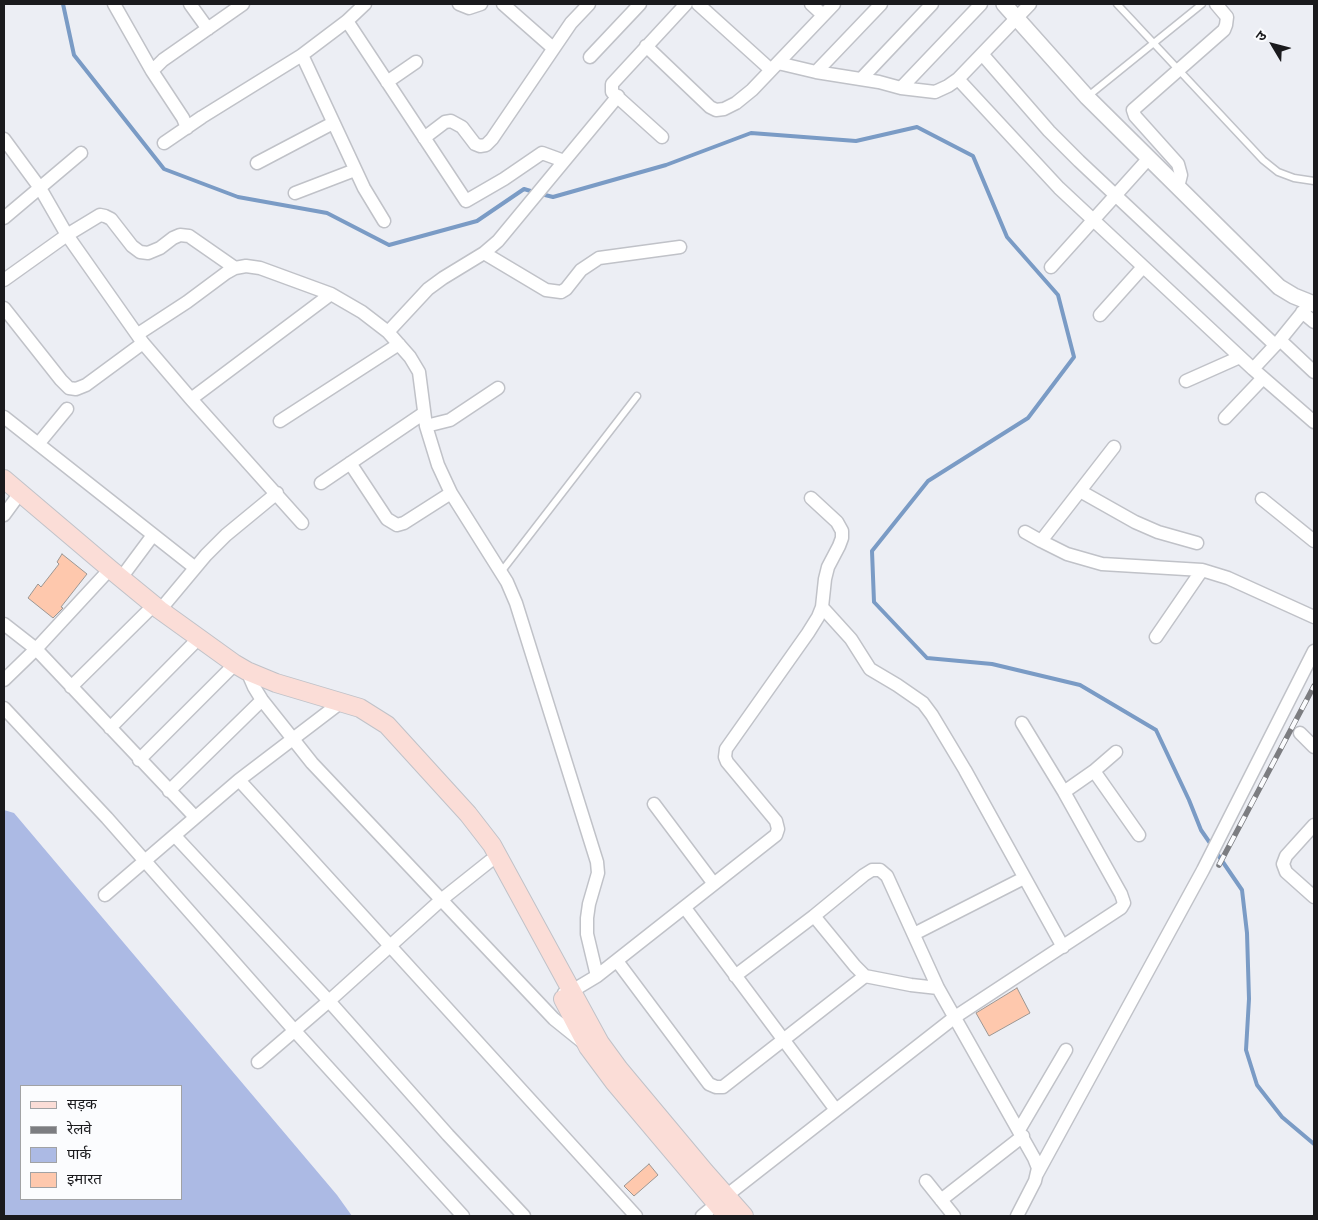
<!DOCTYPE html>
<meta charset="utf-8">
<style>
body{margin:0}
#map{position:relative;width:1318px;height:1220px;overflow:hidden;background:#eceef4;font-family:"DM Sans","Noto Sans Devanagari",sans-serif}
canvas{display:block}
.frame{position:absolute;inset:0;border:5px solid #1a1a1d;pointer-events:none}
.legend{position:absolute;left:20px;top:1085px;width:162px;height:115px;box-sizing:border-box;background:#fbfcfe;border:1px solid #a1a2a4;margin:0;padding:6px 9px;list-style:none;font-size:15px;color:#1a1a1d}
.legend li{display:flex;align-items:center;gap:10px;height:25px}
.legend b{width:25px;border:1px solid #a1a2a4}
.north{position:absolute;left:1248px;top:20px;width:50px;height:50px;-webkit-text-stroke:4px #fbfcfe;paint-order:stroke;rotate:307deg;font-size:14px;font-weight:700;line-height:20px;text-align:center;color:#1a1a1d}
.north::after{content:'';display:block;margin:auto;width:18px;height:22px;background:#1a1a1d;clip-path:polygon(50% 0,100% 100%,50% 72%,0 100%)}
</style>
<div id="map">
<canvas width="1318" height="1220"></canvas>
<div class="frame"></div>
<ul class="legend">
<li><b style="height:6px;background:#fbddd7"></b>सड़क</li>
<li><b style="height:6px;background:#7c7d81"></b>रेलवे</li>
<li><b style="height:14px;background:#acbae4"></b>पार्क</li>
<li><b style="height:14px;background:#fec8ad"></b>इमारत</li>
</ul>
<div class="north">उ</div>
</div>
<script>
const ctx = document.querySelector('canvas').getContext('2d');
ctx.lineJoin = 'round';
function fill(path, color) {
  ctx.fillStyle = color;
  ctx.fill(path, 'evenodd');
}
function toPath(rows) {
  const path = new Path2D();
  for (const r of rows) {
    path.moveTo(r[0], r[1]);
    for (let i = 2; i < r.length; i += 2) path.lineTo(r[i], r[i + 1]);
  }
  return path;
}
function strokePath(path, color, width, dash) {
  ctx.strokeStyle = color;
  ctx.lineWidth = width;
  ctx.lineCap = dash ? 'butt' : 'round';
  ctx.setLineDash(dash || []);
  ctx.stroke(path);
}
const green = toPath([
 [4,810,14,813,337,1195,352,1216,4,1216],
 [21,1086,181,1086,181,1199,21,1199]
]);
const stream = toPath([
 [63,4,74,55,164,169,238,197,327,213,389,245,477,221,524,189,534,192],
 [541,194,553,197,666,165,751,133,856,141,917,127,973,156,1007,237,1058,295,1074,357,1028,418,928,481,872,551,874,602,927,658,992,664,1080,685,1156,730,1189,800,1201,830,1212,846],
 [1216,852,1242,890,1247,933,1249,999,1246,1050,1257,1085,1282,1117,1314,1144]
]);
const building = toPath([
 [62,554,87,574,61,607,63,608,53,618,28,598,38,584,41,587,59,564,57,562,62,554],
 [1017,988,1030,1013,989,1036,976,1013,1017,988],
 [649,1164,658,1175,634,1196,624,1186,649,1164]
]);
const service = toPath([
 [1117,4,1263,160,1278,172,1294,178,1314,181],
 [1087,97,1202,4],
 [501,572,637,396]
]);
const minor = toPath([
 [114,4,152,71,163,60,243,4],
 [190,4,208,29],
 [459,4,469,8,481,4],
 [503,4,553,48],
 [698,4,771,70],
 [811,4,823,15],
 [347,21,466,201,504,179,542,153,564,161],
 [646,46,710,107,716,110,724,109,736,103,752,90,834,4],
 [982,54,1049,131,1079,161,1275,345],
 [302,55,364,188,384,221],
 [590,57,640,4],
 [778,63,816,72,879,82,901,88,935,92,948,86,958,79,1030,4],
 [152,71,183,118,187,128],
 [816,72,881,4],
 [861,79,932,4],
 [958,79,1059,188,1253,369,1314,422],
 [387,82,416,62],
 [901,88,981,4],
 [662,137,612,92,612,84,686,4],
 [424,138,445,122,451,121,462,127,475,144,480,146,486,145,492,139,571,23,589,4],
 [4,139,40,188,67,235,143,343,191,399,302,523],
 [164,143,202,117,302,55,347,21,365,4],
 [257,163,333,123],
 [1178,187,1181,175,1178,164,1135,116,1133,110,1224,30,1226,25,1227,17,1216,4],
 [295,193,355,170],
 [4,218,81,153],
 [484,253,546,290,561,292,566,289,581,270,599,258,680,247],
 [1051,267,1149,158],
 [4,280,67,235,100,215,105,216,111,219,132,246,140,252,148,253,160,248,173,238,180,235,189,236,235,268],
 [4,308,61,380,69,388,76,389,86,385,143,343],
 [1302,312,1314,322],
 [1100,315,1143,267],
 [388,332,428,289,443,278,484,253,498,241,618,96],
 [138,334,187,302,226,273,235,268,246,266,260,268,331,294,362,312,388,332,410,357,419,372,426,426,438,465,451,493,507,582,516,603,597,862,598,873,589,904,587,918,587,934,597,976],
 [1280,340,1314,372],
 [1253,369,1280,340,1310,303],
 [1186,381,1240,357],
 [191,399,331,294],
 [4,417,194,567],
 [1225,418,1263,378],
 [280,421,399,344],
 [426,426,450,420,498,388],
 [39,443,67,409],
 [350,463,387,519,397,525,404,523,451,493],
 [321,483,424,413],
 [1080,491,1135,522,1158,532,1197,543],
 [1262,499,1314,541],
 [4,515,20,493],
 [1025,532,1041,541,1067,554,1102,564,1202,570,1228,578,1314,617],
 [1041,541,1114,447],
 [121,578,153,535],
 [822,607,851,639,870,669,897,685,923,703,932,715,965,770,1063,947],
 [160,610,206,555,226,535,277,493],
 [4,624,36,649,195,817],
 [1156,637,1202,570],
 [247,671,254,687,262,700,312,763,554,1019,585,1044],
 [4,680,36,649,110,569],
 [71,687,154,605],
 [4,708,107,818,294,1030,463,1216],
 [110,728,199,638],
 [1300,733,1314,747],
 [139,760,235,664],
 [1094,771,1139,835],
 [239,780,636,1216],
 [169,791,262,700],
 [1064,792,1094,771,1116,752],
 [654,804,714,884],
 [1314,825,1286,856,1283,864,1286,872,1314,897],
 [175,836,329,1001,448,1135,524,1216],
 [105,895,239,780,340,703],
 [685,908,836,1110],
 [814,916,855,966,865,976,911,985,938,988],
 [914,934,1024,878],
 [617,961,709,1084,716,1087,723,1087,865,976],
 [735,976,814,916,864,875,872,870,880,870,887,876,938,988,1034,1158,1038,1168,1035,1181,1017,1216],
 [564,993,572,991,597,976,776,835,778,829,776,821,727,762,725,757,726,749,808,633,818,617,822,607,825,579,828,567,839,546,842,538,842,531,837,522,811,498],
 [258,1062,329,1001,441,900,490,861,500,857],
 [1019,1130,1066,1050],
 [1037,1174,1203,870,1314,651],
 [926,1181,954,1216],
 [941,1200,1023,1136],
 [702,1216,726,1196,955,1017,1121,908,1124,903,1121,894,1064,792,1022,723]
]);
const tertiary = toPath([
 [1004,4,1087,97,1279,287,1294,296,1314,304]
]);
const secondary = toPath([
 [4,479,110,569,160,610,235,664,247,671,276,683,360,708,387,725,468,814,492,845,600,1043,619,1069,705,1172,744,1216],
 [563,999,588,1047,614,1082,727,1216]
]);
const rail = toPath([
 [1219,865,1314,686]
]);
fill(green, '#acbae4');
strokePath(stream, '#7a9bc5', 4);
fill(building, '#fec8ad');
strokePath(building, '#9c9692', 1);
strokePath(service, '#c0c2c8', 9);
strokePath(minor, '#c0c2c8', 15);
strokePath(tertiary, '#c0c2c8', 18);
strokePath(secondary, '#c0c2c8', 20);
strokePath(service, '#fff', 6);
strokePath(minor, '#fff', 12);
strokePath(tertiary, '#fff', 15);
strokePath(secondary, '#fbddd7', 18);
strokePath(rail, '#7c7d81', 5.5);
strokePath(rail, '#fbfcfe', 4, [11]);
</script>
